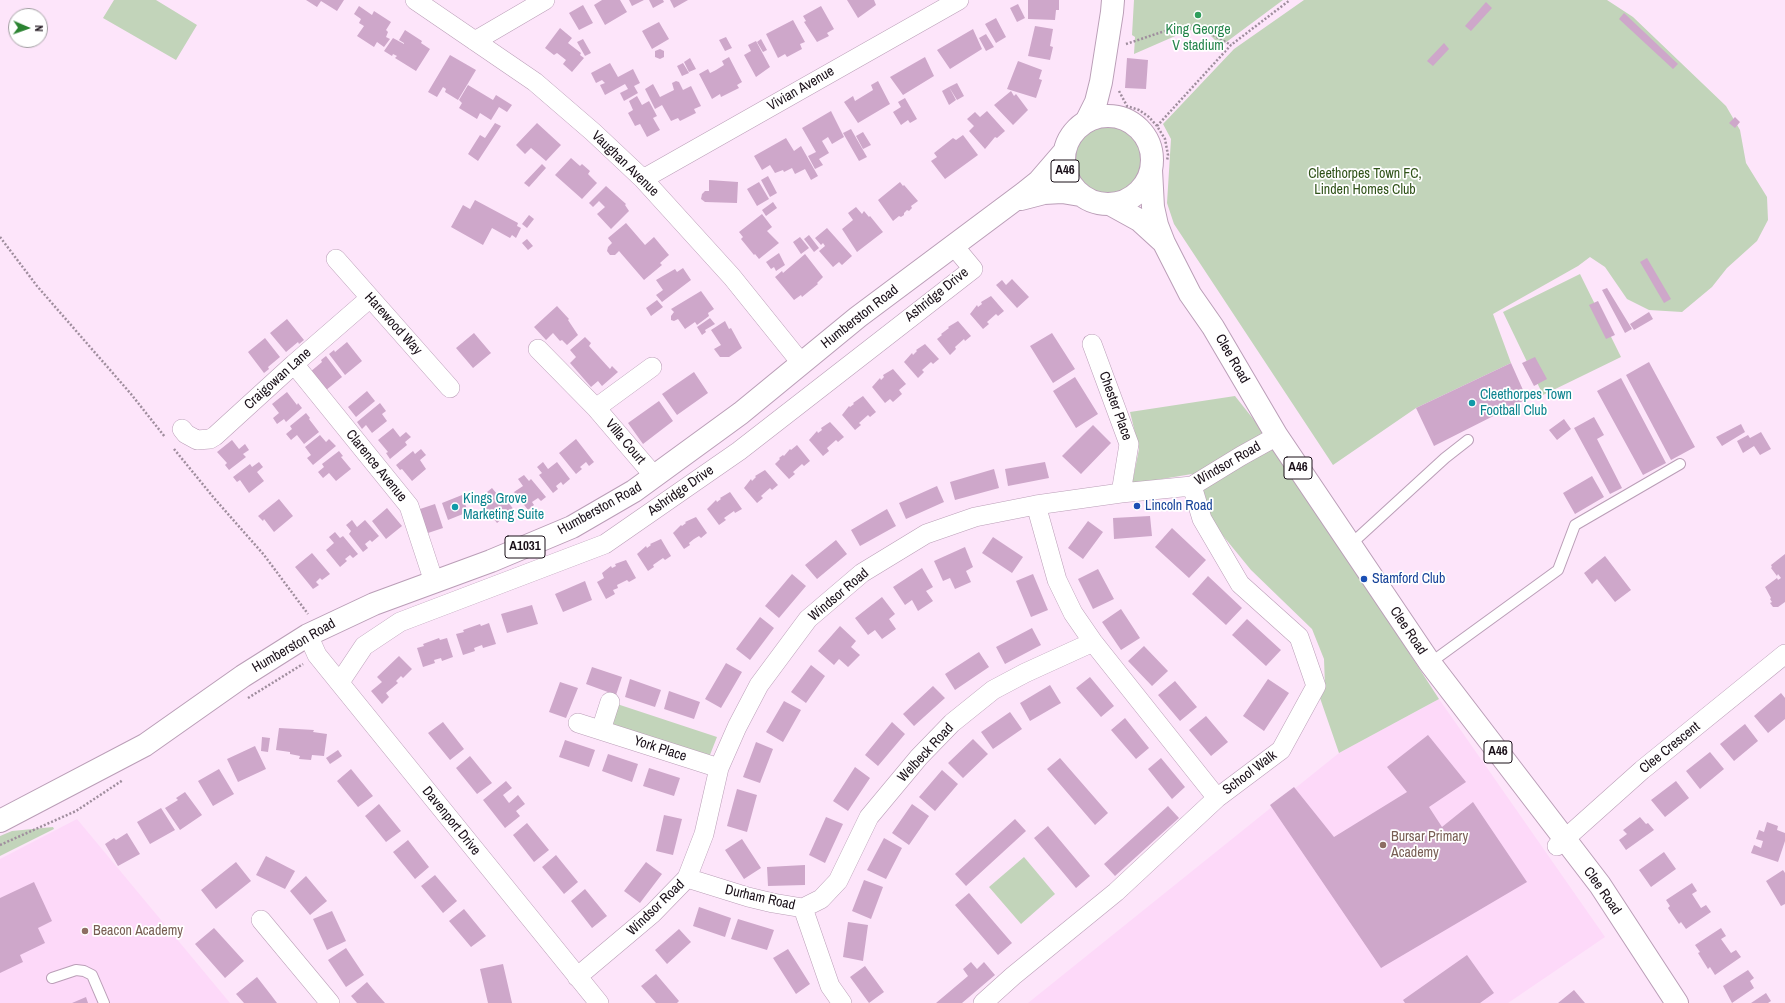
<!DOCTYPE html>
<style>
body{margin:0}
#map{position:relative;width:1785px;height:1003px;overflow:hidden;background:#fde5fa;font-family:"Archivo Narrow",sans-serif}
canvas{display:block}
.north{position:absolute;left:8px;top:8px;width:40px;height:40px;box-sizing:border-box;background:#fff;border:1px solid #a39fa3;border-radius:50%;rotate:92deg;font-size:11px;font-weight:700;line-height:16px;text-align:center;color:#1a1019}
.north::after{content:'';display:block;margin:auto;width:14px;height:18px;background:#2b8331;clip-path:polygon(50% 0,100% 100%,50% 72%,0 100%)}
</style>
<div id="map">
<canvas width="1785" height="1003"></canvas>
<div class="north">N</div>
</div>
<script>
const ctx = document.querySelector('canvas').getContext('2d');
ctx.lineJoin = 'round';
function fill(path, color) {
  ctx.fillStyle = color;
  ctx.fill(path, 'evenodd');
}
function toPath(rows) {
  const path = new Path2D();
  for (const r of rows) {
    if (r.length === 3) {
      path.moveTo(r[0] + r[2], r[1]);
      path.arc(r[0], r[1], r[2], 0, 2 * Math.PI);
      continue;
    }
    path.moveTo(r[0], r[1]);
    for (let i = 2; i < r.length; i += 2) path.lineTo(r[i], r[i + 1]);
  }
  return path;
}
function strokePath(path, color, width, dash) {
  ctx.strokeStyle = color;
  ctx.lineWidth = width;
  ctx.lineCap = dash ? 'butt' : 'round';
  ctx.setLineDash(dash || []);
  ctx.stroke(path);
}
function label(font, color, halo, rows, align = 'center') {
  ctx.font = font + ' "Archivo Narrow",sans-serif';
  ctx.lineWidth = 3.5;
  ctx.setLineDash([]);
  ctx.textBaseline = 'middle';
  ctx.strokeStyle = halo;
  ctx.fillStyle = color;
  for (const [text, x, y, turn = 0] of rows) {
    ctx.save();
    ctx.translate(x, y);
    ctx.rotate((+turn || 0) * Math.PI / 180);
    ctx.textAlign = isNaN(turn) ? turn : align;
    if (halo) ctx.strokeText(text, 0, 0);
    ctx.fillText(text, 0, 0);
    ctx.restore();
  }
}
const built = toPath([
 [1439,699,1605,937,1508,1003,1028,1003,1339,753],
 [77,819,230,1003,0,1003,0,859]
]);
const green = toPath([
 [114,0,156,0,197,25,176,60,103,18],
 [1134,0,1283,0,1221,46,1207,32,1189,30,1134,54,1135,37,1132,35],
 [1304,0,1607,0,1633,17,1726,106,1740,130,1746,163,1767,197,1768,220,1757,241,1727,268,1712,287,1682,312,1649,310,1627,299,1605,267,1590,257,1578,266,1493,314,1511,363,1416,408,1333,465,1174,224,1167,203,1171,139,1163,124,1234,49],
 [1108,159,36],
 [1580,274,1621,357,1543,395,1503,312],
 [1235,396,1277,449,1439,699,1339,753,1320,698,1325,686,1324,659,1312,629,1251,570,1206,515,1192,474,1132,484,1139,449,1130,412],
 [614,703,717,737,708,760,607,727],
 [53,827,54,829,0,856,0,836,12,831],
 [1024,857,1055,894,1021,924,989,887]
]);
const building = toPath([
 [306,0,344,0,337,11,321,1,317,7],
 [602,0,620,0,627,12,605,25,594,5],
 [629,0,644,0,632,6],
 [649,0,663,0,664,2,653,8],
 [670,0,688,0,674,8],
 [847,0,874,0,876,5,858,18],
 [1028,0,1059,0,1059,10,1056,10,1055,20,1028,19],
 [1486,2,1492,8,1471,31,1465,26],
 [1018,4,1025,18,1017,22,1010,8],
 [583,5,593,23,579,30,569,13],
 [359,6,372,15,374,11,391,22,386,30,388,32,386,37,390,39,384,47,377,42,374,47,357,36,364,26,359,23,361,19,354,14],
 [821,6,834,29,827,33,829,36,817,42,804,22,806,21,803,16],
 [1624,13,1678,64,1673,69,1619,19],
 [996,18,1006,37,996,43,985,24],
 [793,20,805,42,800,44,802,49,787,57,785,54,778,58,766,34],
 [659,22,669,39,652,49,642,31],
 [1035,26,1053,29,1050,46,1053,47,1050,60,1028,56],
 [560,28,572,38,568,43,581,53,580,55,584,58,572,72,563,64,566,60,557,53,554,55,545,48],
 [973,29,982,49,950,69,937,50],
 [405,30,422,41,421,43,430,49,416,71,395,58,397,56,393,54,392,56,384,51,393,38,404,44,404,43,399,40],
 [986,34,994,47,986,51,979,38],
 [726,37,732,48,725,51,719,40],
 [583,39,591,53,585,56,577,42],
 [761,39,767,50,763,52,757,42],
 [756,41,770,67,756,77,744,55,751,51,748,45],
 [1444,43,1449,49,1433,66,1427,61],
 [660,49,664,51,664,57,660,59,655,57,655,51],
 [450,55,476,70,458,100,445,92,446,89,443,87,437,97,428,92],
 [729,57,742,82,737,85,739,88,721,97,720,94,712,99,699,74,708,69,710,73,716,70,724,65,722,61],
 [925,57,934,76,903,95,890,77],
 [690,58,696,69,689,72,684,62],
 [1127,58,1148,60,1146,89,1125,88],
 [1018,61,1042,70,1039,79,1042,80,1036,98,1007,89],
 [610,63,618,77,633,69,640,83,634,86,638,93,624,101,620,93,628,89,625,84,605,95,600,85,605,83,602,80,596,83,591,73],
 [683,63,689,73,682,76,677,66],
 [676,81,679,82,683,90,691,86,701,106,694,109,696,113,680,121,678,118,671,121,662,105,655,109,645,89,653,84,660,97,674,90,672,83],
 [878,81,890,104,858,123,844,102,853,96,855,101,873,90,871,85],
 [957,83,964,96,957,100,949,87],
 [468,85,493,100,496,95,512,105,507,112,499,107,491,120,480,113,477,119,459,108,462,103,459,100],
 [949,87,956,100,949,105,942,91],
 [1011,91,1014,96,1016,94,1028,110,1013,125,994,105],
 [637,96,642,105,649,101,657,116,653,118,660,130,647,137,640,124,635,126,628,113,633,110,629,101],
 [905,98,917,119,910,123,908,120,901,125,893,112,901,107,898,102],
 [831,111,844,137,832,144,828,137,822,141,829,153,819,159,823,165,815,169,808,156,816,152,802,128],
 [987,111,1005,131,997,138,995,137,985,149,969,131,974,126,967,119,975,112,980,117],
 [1735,117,1740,122,1735,128,1729,123],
 [495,123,501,126,478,161,468,154,480,135,485,138],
 [537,123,561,145,546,161,531,148,525,154,516,145],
 [851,129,867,157,859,161,843,133],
 [863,132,871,145,863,149,856,136],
 [963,135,978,155,945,179,931,161,937,157,934,153,953,138,956,140],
 [786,138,794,151,801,146,818,176,811,180,805,169,795,174,792,168,784,172,783,170,775,173,770,165,762,170,754,156],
 [571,158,580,166,582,164,590,171,588,174,597,183,582,199,555,175],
 [542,164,546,168,529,187,524,183],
 [768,176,777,193,770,197,761,180],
 [709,180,738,182,737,203,705,202,701,199,702,194,705,191,709,191],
 [759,182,769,199,757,206,747,189],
 [900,182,903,186,904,185,918,201,911,206,912,208,909,211,907,210,904,213,904,215,901,217,899,216,893,221,878,200],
 [606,186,626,204,625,205,629,211,611,229,597,214,605,207,599,201,593,207,589,203],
 [475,200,518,223,517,226,521,228,516,238,512,235,510,238,492,228,483,245,451,227,463,205,470,209],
 [773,202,777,208,766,216,762,210],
 [856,207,862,214,864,211,869,217,870,216,883,232,857,252,842,229,853,220,848,213],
 [762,214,772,227,767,231,779,243,759,259,755,254,754,255,741,239,743,237,739,232],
 [529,215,534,219,527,228,522,224],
 [626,223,645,245,654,237,669,255,660,263,662,265,644,280,619,251,615,255,610,255,607,251,608,247,612,243,608,238],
 [827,228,852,256,842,265,839,262,833,267,819,251,825,246,823,243,821,245,815,238],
 [809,235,819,248,814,252,804,239],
 [800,237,809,248,801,254,793,242],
 [527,239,533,246,528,250,522,243],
 [779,253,785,265,776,271,774,267,771,269,766,262],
 [805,254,823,277,817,283,818,284,802,297,801,295,794,300,775,277,782,271,783,273],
 [1647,258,1671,299,1664,303,1640,262],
 [683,268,691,280,662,302,656,295,663,290,656,280,675,269,677,272],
 [1012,279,1029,297,1017,308,996,285,1002,280,1006,285],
 [1607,288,1632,329,1625,333,1602,290],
 [701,291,714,309,708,313,709,316,697,325,695,322,685,329,678,319,674,321,671,320,671,316,674,312,671,309],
 [991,296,1004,311,998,316,996,314,987,322,989,324,983,329,970,314,977,305,978,307,982,304,981,302],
 [657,300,663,307,651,316,646,308],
 [1598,301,1615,335,1606,339,1589,305],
 [557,306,569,319,568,320,578,335,567,345,562,340,560,341,553,333,546,340,534,327],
 [1649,312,1653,319,1634,330,1630,324],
 [710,318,715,324,705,330,706,332,702,335,697,327],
 [287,319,304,340,299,344,298,342,286,352,270,333],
 [725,321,729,329,731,328,742,348,729,357,720,357,714,349,721,345,711,330],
 [958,321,971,336,965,341,964,339,955,347,956,349,950,355,937,339,942,335,941,334,949,328,948,327],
 [474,333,491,353,473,368,456,348],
 [1052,333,1075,369,1053,383,1030,346],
 [585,337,591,343,589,346,610,369,612,366,618,372,602,386,598,381,591,387,570,363,576,357,570,350],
 [265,338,280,357,268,367,269,369,264,373,248,352],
 [347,342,362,361,345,375,329,354,334,350,335,352],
 [925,344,939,359,933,364,931,362,922,370,924,372,918,378,904,362,912,353,913,355,917,351,916,350],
 [326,356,342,377,325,391,310,372,322,362,321,360],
 [1535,357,1547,379,1534,386,1522,363],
 [1649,362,1695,447,1671,460,1626,375],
 [1511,363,1527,399,1434,446,1416,408],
 [893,369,906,384,899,390,902,394,893,402,890,399,885,403,872,387,880,378,881,380,884,377,883,375],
 [694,372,708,393,677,415,662,394],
 [1075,377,1098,414,1076,428,1053,391],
 [1621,378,1666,463,1643,475,1597,391],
 [367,391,375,401,356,417,348,407],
 [287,392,297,405,298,403,302,408,286,422,284,419,277,424,273,418,279,413,272,404],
 [863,396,876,412,870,417,868,415,859,423,861,425,855,430,842,415,849,406,850,407,854,404,853,403],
 [659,401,673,421,643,444,628,423],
 [380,403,386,411,382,414,387,421,372,433,366,425,362,429,357,422],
 [306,413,310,418,309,419,319,432,304,444,297,435,291,440,286,434,292,429,290,426],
 [1594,417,1604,435,1597,439,1622,488,1610,494,1574,428],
 [1564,419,1571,429,1557,440,1549,430],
 [830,422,844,437,838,442,836,440,827,448,829,451,823,456,809,440,817,431,818,433,822,430,821,428],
 [1741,424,1745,432,1722,446,1716,437],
 [1093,425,1111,443,1081,474,1062,456],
 [393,428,400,437,406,432,411,437,405,442,407,445,390,459,386,453,388,452,378,440],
 [1761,432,1771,449,1760,455,1754,446,1743,453,1737,441,1748,435,1750,438],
 [320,435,326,442,329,439,336,446,313,465,307,458,311,455,305,447],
 [576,439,594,462,589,466,586,462,580,467,582,469,576,474,559,453],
 [232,440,239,449,245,444,249,450,243,454,246,457,229,470,225,465,227,463,217,452],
 [797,445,810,461,804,466,802,464,793,472,795,474,789,479,775,464,780,459,779,458,783,455,784,456,790,449,791,450],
 [421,449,426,455,420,460,426,469,412,481,402,469,400,470,396,465,413,451,415,454],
 [339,451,343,456,341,457,351,469,336,481,329,473,323,478,318,472,324,467,322,464],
 [259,462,263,467,257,472,264,481,249,493,240,480,237,482,233,477,250,464,252,467],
 [543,462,548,469,557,462,570,479,563,485,561,482,556,486,558,489,553,493,539,475,542,473,537,467],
 [1045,462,1049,478,1008,486,1005,469],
 [994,469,999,488,955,500,950,482],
 [765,470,778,485,772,490,770,488,761,496,763,498,757,503,744,488,751,479,752,481,756,477,755,476],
 [524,475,529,481,531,479,546,497,541,501,538,498,532,502,534,505,528,510,514,492,523,486,518,479],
 [1592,476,1604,497,1575,514,1563,493],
 [937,486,944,502,906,519,899,503],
 [492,488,497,494,500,492,515,511,510,515,507,511,501,515,503,518,497,523,483,505,492,499,487,492],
 [730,492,742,509,735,513,734,511,724,518,726,520,719,525,707,509,716,500,717,502,721,499,720,498],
 [462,495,468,512,448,520,442,503],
 [279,499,293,516,274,532,264,519,263,521,258,516],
 [435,504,443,528,425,534,417,510],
 [387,508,402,526,386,539,372,521],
 [887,509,896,526,860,546,851,530],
 [1150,516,1152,536,1114,539,1113,518],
 [696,517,707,533,701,538,699,536,694,539,689,543,690,545,684,549,673,533,681,525,682,526,686,523,685,522],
 [352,520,357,527,365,520,379,536,372,542,370,540,365,544,368,548,363,552,349,534,351,531,346,525],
 [1088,521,1103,532,1083,559,1068,548],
 [1172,528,1206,560,1189,578,1155,547],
 [335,532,340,538,343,536,358,554,353,558,350,555,345,559,347,561,340,567,326,550,334,543,329,537],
 [993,537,1023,557,1012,573,982,553],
 [661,539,671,556,665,560,663,558,653,565,654,567,648,571,637,554,646,546,647,548,651,545,650,544],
 [836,540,847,554,817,579,805,565],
 [965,547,973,567,966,571,971,582,955,589,950,578,943,581,934,561],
 [312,553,330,574,322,580,320,578,316,582,319,585,313,589,295,567],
 [1785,554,1785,602,1778,607,1773,607,1770,603,1772,602,1770,599,1771,598,1765,587,1777,578,1778,580,1781,578,1778,574,1777,576,1771,568,1772,567,1771,565],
 [1605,556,1631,590,1615,602,1597,579,1592,584,1584,573],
 [626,560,636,578,629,582,627,580,617,585,618,588,613,590,615,594,606,599,597,582,604,578,602,573,611,566,612,568,616,566,615,564],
 [922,568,933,587,926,591,933,601,918,611,912,600,905,605,893,587],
 [1098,569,1114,599,1093,609,1078,579],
 [792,574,806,586,779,618,765,606],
 [1033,574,1048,610,1031,617,1016,581],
 [1208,576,1242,608,1226,625,1192,594],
 [585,581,592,600,563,612,555,594],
 [882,597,895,614,889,619,896,629,882,639,875,630,868,635,855,618],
 [532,605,538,624,507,633,501,614],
 [1121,609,1140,638,1121,650,1102,622],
 [760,617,774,628,750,660,736,649],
 [1247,619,1281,650,1266,666,1232,635],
 [489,623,496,644,483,648,482,645,474,648,475,651,463,655,456,634,464,632,463,630,480,624,481,626],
 [840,626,856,641,851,647,860,655,848,667,839,659,834,665,818,651],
 [1032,628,1041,645,1005,664,996,647],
 [439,638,440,640,447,638,453,657,442,661,441,658,434,660,435,663,423,667,417,648,424,646,423,644],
 [1144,646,1168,671,1152,686,1128,661],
 [979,652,989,667,955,690,945,674],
 [399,656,412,669,403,678,401,676,396,681,398,683,386,693,389,697,382,704,371,691,382,682,377,677],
 [726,663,742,672,721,708,705,699],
 [811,665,825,676,806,703,791,692],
 [592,667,622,677,616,695,586,684],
 [1090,677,1114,706,1101,717,1076,688],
 [630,679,661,690,655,707,625,697],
 [1268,679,1289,693,1264,731,1243,716],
 [1175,681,1197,707,1180,721,1158,695],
 [560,682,578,688,566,718,549,712],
 [1050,685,1061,703,1030,721,1020,703],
 [933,686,945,698,914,726,903,714],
 [669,691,700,702,694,719,664,709],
 [1781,693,1785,698,1785,719,1768,733,1754,716],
 [784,701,801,710,783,742,766,732],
 [1010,712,1022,729,993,749,981,732],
 [1206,716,1228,742,1211,756,1189,730],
 [1125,718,1149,748,1136,759,1111,730],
 [443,722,464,749,450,760,428,733],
 [892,722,905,734,878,766,865,755],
 [1745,724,1758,741,1734,761,1720,744],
 [279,728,314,730,313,732,327,734,324,756,312,755,311,760,299,759,300,756,290,754,290,752,276,750],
 [1428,735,1466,782,1429,807,1442,827,1473,802,1527,882,1381,968,1270,805,1294,787,1334,837,1407,792,1387,767],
 [262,737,270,738,268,752,261,751],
 [973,739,988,754,963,778,948,763],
 [565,740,595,750,589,767,559,757],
 [756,742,773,749,760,783,743,777],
 [255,746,266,769,238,782,227,759],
 [338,750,342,756,330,764,326,758],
 [1710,752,1724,769,1700,789,1686,771],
 [608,754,638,764,632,782,602,771],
 [470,756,492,783,477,794,456,768],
 [1060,758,1108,813,1095,825,1047,769],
 [1161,758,1185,787,1172,799,1148,769],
 [855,767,870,778,848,811,833,801],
 [649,768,680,778,674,796,643,786],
 [219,769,234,794,213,806,198,781],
 [351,769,373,796,358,807,337,781],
 [942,770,958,784,935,811,919,797],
 [506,781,512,788,503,795,509,803,518,795,525,804,516,811,520,816,505,828,483,800],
 [1676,781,1689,798,1665,817,1651,800],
 [737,789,757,795,747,832,727,826],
 [185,792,202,815,180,830,165,808,178,800,176,798],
 [379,804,401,831,386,842,365,816],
 [912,804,929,816,909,845,892,833],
 [1168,806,1179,818,1115,876,1104,864],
 [161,808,175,830,150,844,137,822],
 [664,815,682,819,673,855,656,851],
 [826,817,843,824,825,863,809,855],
 [1640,817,1646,824,1648,823,1654,830,1626,850,1619,840,1627,834,1623,830],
 [1015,819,1026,831,966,886,955,874],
 [1767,822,1778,826,1777,830,1785,833,1785,841,1778,862,1751,853,1754,845,1761,848,1763,841,1756,839,1759,830,1764,832],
 [527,823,549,850,534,862,513,835],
 [1048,826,1090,876,1076,888,1034,838],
 [127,833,140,854,118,866,105,844,114,838,116,840],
 [884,838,902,848,886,879,867,870],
 [742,839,761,868,744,879,725,850],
 [408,840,429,867,415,879,393,852],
 [1664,852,1676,869,1651,887,1639,870],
 [556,855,578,882,564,894,542,867],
 [266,856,295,871,285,889,256,875],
 [236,862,251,881,216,909,201,890],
 [646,862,662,874,640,903,624,891],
 [805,865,805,885,768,886,767,867],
 [1783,870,1785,873,1785,904,1781,906,1766,881],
 [435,875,457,901,443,913,421,886],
 [306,876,327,901,310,915,290,891],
 [864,880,883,887,871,919,852,911],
 [34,882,52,921,38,928,45,943,20,955,23,962,0,973,0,898],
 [1692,883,1697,891,1692,894,1701,908,1706,905,1711,912,1686,929,1681,922,1679,924,1668,908,1670,906,1666,900],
 [585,889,607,916,592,928,571,901],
 [969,893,1012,943,998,955,955,905],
 [699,907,731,918,725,937,693,926],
 [464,909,486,936,471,947,449,921],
 [332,911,346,941,327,950,313,919],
 [738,919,774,930,767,950,731,939],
 [848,922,868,925,863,961,843,957],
 [214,928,244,961,225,978,195,944],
 [1721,928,1726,936,1721,939,1731,953,1736,950,1741,957,1715,975,1710,967,1708,969,1698,953,1700,952,1695,945],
 [679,929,691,942,667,964,655,950],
 [346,948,364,975,346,987,328,960],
 [788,949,810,984,796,994,773,958],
 [1467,955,1494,993,1480,1003,1405,1003,1403,1000],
 [971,962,977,969,984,962,995,975,962,1003,936,1003,968,976,963,969],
 [503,964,512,1003,488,1003,480,969],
 [865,966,884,992,869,1003,850,977],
 [1748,970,1754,978,1750,981,1754,988,1732,1003,1723,986],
 [656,974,679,1001,677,1003,656,1003,641,986],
 [257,977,271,995,277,1003,244,1003,236,994],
 [367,982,377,994,385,1003,357,1003,351,996],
 [1574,990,1585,1003,1558,1003],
 [1766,993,1771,1001,1768,1003,1751,1003],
 [86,997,88,1003,72,1003]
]);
const path = toPath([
 [1126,44,1168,30,1189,26,1197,26,1231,45],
 [1119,91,1127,106,1139,110,1149,117,1157,126,1165,139,1168,155,1167,161],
 [1157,126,1231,45,1290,0],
 [0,237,37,286,131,394,165,437],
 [174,449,214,498,264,555,308,614],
 [248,698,303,664],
 [0,845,76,811,123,780]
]);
const service = toPath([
 [1350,545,1445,458,1468,440],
 [1430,663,1558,570,1575,525,1680,464],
 [52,978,76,970,84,971,92,975,104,1003]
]);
const minor = toPath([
 [415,0,535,82,593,132,643,179,732,277,802,364],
 [475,41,545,0],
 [643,179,959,0],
 [336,259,450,388],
 [1092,344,1129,444,1121,493],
 [538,349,596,408,655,477],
 [294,364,409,506,434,582],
 [596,408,652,367],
 [182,429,186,434,197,440,210,439,215,436,294,364,370,298],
 [1036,505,1057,580,1073,613,1093,642,1217,798],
 [308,635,317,655,599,1003],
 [340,682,364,646,400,622,605,544,739,451,973,269,953,245],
 [578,723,719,768],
 [601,730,610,702],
 [1557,846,1642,770,1785,654],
 [687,878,748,897,773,903,803,908,830,986,842,1003],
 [803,908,821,899,838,881,869,817,919,757,952,723,993,690,1025,673,1093,642],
 [261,920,330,1003],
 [577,977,653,913,687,878,704,834,719,768,737,727,759,685,808,619,862,573,926,534,975,517,1036,505,1121,493,1192,486,1241,456,1277,436],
 [983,1003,1013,976,1116,892,1217,798,1281,750,1316,686,1299,637,1240,584,1202,519,1192,486]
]);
const primary = toPath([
 [1108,160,44],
 [1087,120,1096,102,1101,82,1112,12,1113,0],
 [1151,170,1153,207,1157,225,1164,243,1190,294,1213,327,1277,436,1430,663,1600,885,1677,1003],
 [1021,199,1044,193,1062,192,1080,195],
 [1110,204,1139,220,1162,241],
 [0,821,145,745,243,676,308,635,374,604,491,561,572,527,634,491,741,413,858,317,1024,193,1039,181,1064,152]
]);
const markers = [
 [1198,15,4,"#2e9e5b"],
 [1472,403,4,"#0f9aa8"],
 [1137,506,4,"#1a4fb4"],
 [455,507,4,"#0f9aa8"],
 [1364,579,4,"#1a4fb4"],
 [1383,845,4,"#8d6e63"],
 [85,931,4,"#8d6e63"]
];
const shields = [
 [1065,171,28],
 [1298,468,28],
 [525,547,40],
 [1498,752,28]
];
const shieldNames = [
 ["A46",1065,171],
 ["A46",1298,468],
 ["A1031",525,547],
 ["A46",1498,752]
];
const leisureNames = [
 ["King George",1198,30],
 ["V stadium",1198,46]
];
const streetNames = [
 ["Vivian Avenue",801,89,-30],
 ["Vaughan Avenue",625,164,44],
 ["Ashridge Drive",937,295,-39],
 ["Humberston Road",860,317,-38],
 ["Harewood Way",393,324,48],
 ["Clee Road",1232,359,60],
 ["Craigowan Lane",278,379,-42],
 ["Chester Place",1115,406,70],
 ["Villa Court",625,442,50],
 ["Windsor Road",1228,464,-30],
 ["Clarence Avenue",376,466,51],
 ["Ashridge Drive",681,491,-35],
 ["Humberston Road",600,509,-29],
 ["Windsor Road",839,595,-40],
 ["Clee Road",1408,631,56],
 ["Humberston Road",294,646,-30],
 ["Clee Crescent",1670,748,-39],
 ["York Place",660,749,18],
 ["Welbeck Road",926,753,-47],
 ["School Walk",1250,773,-37],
 ["Davenport Drive",451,821,51],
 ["Clee Road",1602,891,55],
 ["Durham Road",760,898,13],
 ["Windsor Road",656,908,-44]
];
const parkNames = [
 ["Cleethorpes Town FC,",1365,174],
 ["Linden Homes Club",1365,190]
];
const cultureNames = [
 ["Cleethorpes Town",1480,395],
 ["Football Club",1480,411],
 ["Kings Grove",463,499],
 ["Marketing Suite",463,515]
];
const transitNames = [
 ["Lincoln Road",1145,506],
 ["Stamford Club",1372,579]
];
const educationNames = [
 ["Bursar Primary",1391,837],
 ["Academy",1391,853],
 ["Beacon Academy",93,931]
];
fill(built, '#fdd9f9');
fill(green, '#c2d4ba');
fill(building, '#cea7ca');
strokePath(service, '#ba9eb7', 12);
strokePath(minor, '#ba9eb7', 20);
strokePath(primary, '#ba9eb7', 24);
strokePath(path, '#9f8d9d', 2.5, [2, 2]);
strokePath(service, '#fff', 10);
strokePath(minor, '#fff', 19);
strokePath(primary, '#fff', 22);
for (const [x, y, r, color] of markers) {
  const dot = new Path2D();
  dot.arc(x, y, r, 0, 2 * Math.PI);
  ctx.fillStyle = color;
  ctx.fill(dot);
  strokePath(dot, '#fff', 1.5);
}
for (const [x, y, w] of shields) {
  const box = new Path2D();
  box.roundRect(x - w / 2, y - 11, w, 22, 3);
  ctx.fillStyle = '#fff';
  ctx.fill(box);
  strokePath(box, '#1a1019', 1);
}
label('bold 13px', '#1a1019', null, shieldNames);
label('14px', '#27864d', '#fff', leisureNames);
label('14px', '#1a1019', '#fff', streetNames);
label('14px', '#2f5218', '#fff', parkNames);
label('14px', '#0d838f', '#fff', cultureNames, 'left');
label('14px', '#164399', '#fff', transitNames, 'left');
label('14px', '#785e54', '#fff', educationNames, 'left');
</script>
